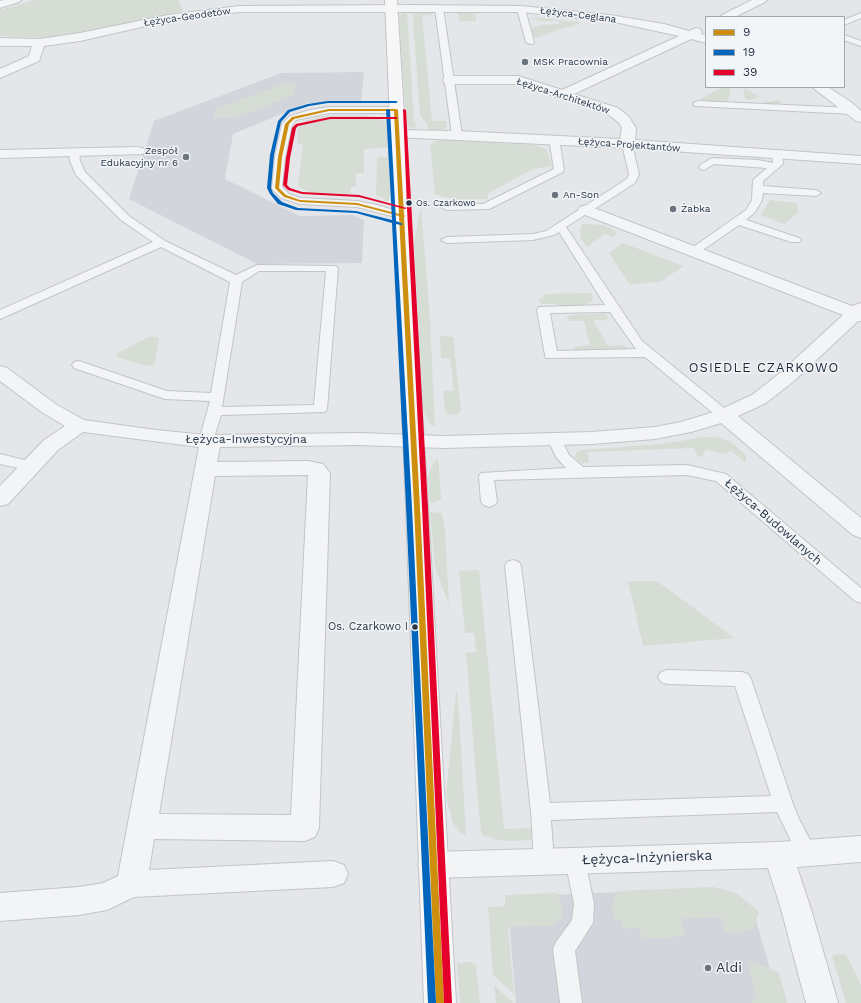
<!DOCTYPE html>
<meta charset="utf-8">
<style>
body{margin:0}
#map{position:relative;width:861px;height:1003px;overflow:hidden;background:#e4e6e9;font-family:"Work Sans",sans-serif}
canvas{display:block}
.legend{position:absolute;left:705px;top:16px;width:140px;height:72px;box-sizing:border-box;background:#f2f5f8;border:1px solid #a2a8b0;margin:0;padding:5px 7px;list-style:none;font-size:12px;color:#293545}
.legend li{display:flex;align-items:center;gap:8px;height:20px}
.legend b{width:20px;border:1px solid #a2a8b0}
</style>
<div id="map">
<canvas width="861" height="1003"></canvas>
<ul class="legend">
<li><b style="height:5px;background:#ce8f0e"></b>9</li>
<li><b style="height:5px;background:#0065bd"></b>19</li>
<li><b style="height:5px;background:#e4002b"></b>39</li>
</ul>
</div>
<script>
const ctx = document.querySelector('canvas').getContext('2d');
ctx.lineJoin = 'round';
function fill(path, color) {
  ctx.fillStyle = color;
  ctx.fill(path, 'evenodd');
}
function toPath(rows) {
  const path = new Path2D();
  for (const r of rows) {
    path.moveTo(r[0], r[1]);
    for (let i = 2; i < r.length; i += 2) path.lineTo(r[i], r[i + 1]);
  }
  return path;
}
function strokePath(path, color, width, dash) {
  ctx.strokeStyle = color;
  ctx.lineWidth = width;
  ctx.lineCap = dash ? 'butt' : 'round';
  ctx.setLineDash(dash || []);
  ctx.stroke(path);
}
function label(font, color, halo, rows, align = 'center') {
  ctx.font = font + ' "Work Sans",sans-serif';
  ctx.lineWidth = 3;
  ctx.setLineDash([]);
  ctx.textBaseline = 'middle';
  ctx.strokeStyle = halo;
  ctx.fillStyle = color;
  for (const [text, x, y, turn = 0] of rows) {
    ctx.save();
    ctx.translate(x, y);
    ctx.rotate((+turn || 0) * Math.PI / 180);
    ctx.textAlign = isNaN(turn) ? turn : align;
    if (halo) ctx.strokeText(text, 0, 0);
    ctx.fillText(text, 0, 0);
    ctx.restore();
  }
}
const built = toPath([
 [364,72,361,102,308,103,233,134,225,179,300,216,353,215,364,220,362,263,257,264,129,199,154,121,281,73],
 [711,888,755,917,780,1003,516,1003,507,897]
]);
const green = toPath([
 [35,0,178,0,183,11,102,29,53,38,0,36,0,10],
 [412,10,433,13,432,15,422,15,432,121,446,121,447,127,444,129,429,130,427,123,420,116,413,18,417,18,413,17],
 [407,11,414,120,417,129,409,127,406,122,399,17,400,15],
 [459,12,475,12,476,21,460,21,458,13],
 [530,17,578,22,580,24,557,30,537,38,534,37,532,30,534,27,541,25,559,24,558,21,540,21],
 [295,83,294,95,238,117,214,117,215,109,283,84],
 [722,87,731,87,728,101,715,102,699,100],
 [743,87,768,102,778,100,781,102,780,104,775,105,756,104,752,103,758,104,766,102,760,97,748,100,745,98],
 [328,115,362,115,375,117,387,122,389,148,364,149,364,173,356,173,356,187,350,187,351,194,313,193,301,188,298,185,303,144,297,144,298,128,302,123,308,120],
 [443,140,535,145,547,150,552,166,533,169,492,191,488,194,488,199,461,200,443,197,435,194,430,146,436,141],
 [381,157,389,157,390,195,389,200,384,202,385,199,376,195,377,158],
 [770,200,796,203,799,212,784,224,761,215],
 [421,207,430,319,435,427,430,423,423,411,414,242],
 [583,224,604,225,614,230,617,234,612,237,605,234,587,247,581,239,580,229,581,226],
 [623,243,683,266,662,281,630,285,609,253],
 [591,293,593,297,592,301,585,305,560,306,556,304,541,304,539,300,546,294],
 [604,314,608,316,607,320,593,320,608,346,624,345,627,348,575,350,573,349,577,346,590,345,584,321,570,321,566,317,573,315],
 [440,336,453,337,461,410,457,415,447,414,445,410,443,391,454,390,450,358,441,358],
 [149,337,155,337,159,339,155,363,153,365,146,366,116,357,118,353],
 [704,437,716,437,731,442,746,455,746,463,731,451,723,454,706,449,702,457,697,456,694,448,587,452,589,462,587,463,582,463,578,461,575,457,576,453,580,450,663,444],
 [438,458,441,495,441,500,433,503,430,502,428,477,434,462],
 [430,512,442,513,445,530,449,605,435,567],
 [479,570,504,829,532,828,533,840,510,841,495,839,483,835,481,832,479,813,466,653,476,652,474,633,465,633,459,571],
 [628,581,657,581,734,638,643,646],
 [456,690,457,691,460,729,466,836,460,832,453,823,446,797],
 [713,887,736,893,759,912,753,928,746,931,726,933,721,917,681,919,686,936,642,939,639,928,622,929,620,920,614,920,612,903,618,891],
 [557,893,562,903,563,909,561,918,556,924,551,926,508,927,514,994,493,975,488,907,505,906,505,895],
 [846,954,861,985,861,1003,846,1003,832,955],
 [747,961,756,963,779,973,787,1003,752,1003,751,1000,757,999],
 [472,962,476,965,480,1003,460,1003,457,963],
 [494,985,513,1003,496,1003]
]);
const service = toPath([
 [436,6,439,6,443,8,462,135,457,138,452,135,435,8,436,6],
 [518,7,521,7,525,9,534,42,533,44,530,44,526,42,517,9,518,7],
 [861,13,861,18,844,25,844,20,861,13],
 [844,35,861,41,861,46,844,40,844,35],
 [698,101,853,108,858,111,853,114,695,106,693,104,695,102,698,101],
 [329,107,396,107,401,110,396,113,329,113,296,120,292,125,285,157,282,187,289,194,301,198,357,201,377,205,407,214,408,216,407,218,403,219,357,207,300,204,281,198,273,190,272,188,275,157,282,124,290,116,310,110,329,107],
 [557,137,562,140,560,145,564,170,563,172,489,209,446,210,441,207,446,204,483,204,554,169,550,145,554,138,557,137],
 [627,141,632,144,639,174,635,183,566,227,642,341,729,412,731,415,729,418,724,419,719,418,645,357,546,358,545,355,537,310,539,307,605,305,559,232,554,235,533,240,447,243,441,240,447,237,533,234,546,231,627,179,629,174,622,144,627,141],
 [610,312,636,349,557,351,550,313,610,312],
 [74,149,79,152,80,161,85,172,129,216,165,241,236,275,257,265,336,266,338,268,327,409,325,412,221,415,213,441,211,444,206,445,201,444,199,441,210,401,165,399,74,368,72,365,74,362,79,361,167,391,211,393,230,282,161,247,0,319,0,310,153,242,121,220,76,175,70,161,69,152,74,149],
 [259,271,326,271,314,405,222,407,242,282,259,271],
 [777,152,782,155,783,164,763,181,763,186,816,190,821,193,816,196,763,193,762,200,755,212,746,220,799,238,801,240,799,242,791,242,739,225,697,254,689,254,687,252,689,250,746,210,752,200,753,180,767,168,714,164,704,170,700,169,699,167,700,165,712,158,758,160,773,163,772,155,777,152],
 [554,434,559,435,569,455,583,467,687,465,726,474,861,588,861,603,855,601,716,481,687,475,494,480,497,502,494,505,489,507,484,505,481,502,479,476,481,473,566,468,556,457,547,438,549,435,554,434],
 [0,454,37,463,39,466,37,469,32,471,0,464,0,454],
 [513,560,519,562,521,566,550,803,771,796,735,686,667,684,661,682,658,677,661,672,667,670,742,672,748,674,751,679,793,804,799,819,817,853,814,859,807,862,800,859,777,812,551,820,554,862,551,868,544,871,537,868,534,862,531,812,505,566,507,562,513,560],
 [575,851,582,854,585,860,594,904,593,923,575,951,582,1003,560,1003,553,949,556,942,572,920,574,904,565,860,568,854,575,851]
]);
const minor = toPath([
 [4,0,21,0,19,2,0,8,0,1,4,0],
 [752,0,767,0,765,2,735,17,720,17,722,15,752,0],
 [410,5,521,6,610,15,664,24,689,31,696,28,700,29,702,32,701,34,706,35,706,43,691,39,574,94,618,108,629,117,636,128,635,140,861,156,861,164,627,148,393,137,391,134,393,131,398,130,457,131,620,139,622,128,619,123,608,114,588,107,517,84,449,84,444,83,443,80,444,77,449,76,518,76,562,90,679,36,610,21,521,12,239,12,168,21,80,41,44,46,39,61,0,78,0,69,29,56,32,46,0,46,0,38,39,39,80,33,168,15,239,6,410,5],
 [812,87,828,87,851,102,861,111,861,122,856,121,812,87],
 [138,147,143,148,145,151,143,154,0,158,0,150,138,147],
 [586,205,852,306,861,303,861,321,858,321,794,381,766,403,738,416,861,518,861,538,853,535,721,423,691,432,655,439,592,444,444,448,359,445,220,447,217,462,308,461,323,464,330,473,319,828,315,837,305,841,154,839,149,870,333,861,344,865,348,874,344,883,333,887,134,897,107,910,79,915,0,921,0,893,79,887,103,883,118,876,199,447,83,432,58,450,8,504,0,506,0,486,44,440,65,426,43,413,0,381,0,366,7,368,57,405,84,420,156,430,206,435,359,433,444,436,592,432,655,427,681,422,717,411,752,395,780,373,843,315,580,213,578,210,580,207,586,205],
 [308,475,291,815,159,814,215,476,308,475],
 [861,836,861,862,797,867,811,909,838,1003,806,1003,781,909,768,868,433,878,422,874,418,865,422,856,433,852,778,842,861,836]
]);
const secondary = toPath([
 [385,0,397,0,428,507,456,1003,424,1003,406,507,385,0]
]);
const bus1 = toPath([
 [329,109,396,109,398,110,404,215,405,216,404,217,420,507,444,1003,436,1003,414,507,399,216,357,205,300,202,284,197,275,188,278,157,285,124,292,117,329,109],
 [329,111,394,111,399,214,357,203,300,200,286,195,279,188,282,157,289,124,294,119,329,111]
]);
const bus2 = toPath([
 [328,101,396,101,398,102,396,103,328,103,309,106,290,112,281,122,274,155,271,188,273,193,282,202,298,208,356,211,392,220,386,110,388,109,390,110,396,221,403,224,401,225,396,224,412,507,436,1003,428,1003,406,507,392,223,356,213,296,210,278,204,270,194,267,188,270,155,278,121,288,110,308,104,328,101]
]);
const bus3 = toPath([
 [403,109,406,110,428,507,452,1003,444,1003,422,507,407,208,405,209,359,197,302,194,288,190,283,185,286,158,292,128,296,124,330,117,397,117,397,119,330,119,298,126,296,128,290,158,287,185,290,188,302,192,359,195,407,208,403,109]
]);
const markers = [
 [525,62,4,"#6a737e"],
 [186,157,4,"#6a737e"],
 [555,195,4,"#6a737e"],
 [409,203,3.5,"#293545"],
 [673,209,4,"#6a737e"],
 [415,627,3.5,"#293545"],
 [708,968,4,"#6a737e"]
];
const farBusnames = [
 ["Os. Czarkowo",416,203]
];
const farStreetnames = [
 ["Łężyca-Ceglana",578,15,7],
 ["Łężyca-Geodetów",187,17,-8],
 ["Łężyca-Architektów",563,96,18],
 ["Łężyca-Projektantów",629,145,4]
];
const farPoinames = [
 ["MSK Pracownia",533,62],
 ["Zespół",178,151,"right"],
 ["Edukacyjny nr 6",178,163,"right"],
 ["An-Son",563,195],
 ["Żabka",681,209]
];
const busNames = [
 ["Os. Czarkowo I",408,627]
];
const streetNames = [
 ["Łężyca-Inwestycyjna",246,439],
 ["Łężyca-Budowlanych",773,522,41]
];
const neighbourhoodNames = [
 ["OSIEDLE CZARKOWO",764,368]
];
const nearStreetnames = [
 ["Łężyca-Inżynierska",647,858,-2]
];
const nearPoinames = [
 ["Aldi",716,968]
];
fill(built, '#d2d6dc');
fill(green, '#d5ddd4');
strokePath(service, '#c2c4c7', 2);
strokePath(minor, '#c2c4c7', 2);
strokePath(secondary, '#c2c4c7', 2);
fill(service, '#f3f4f6');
fill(minor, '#f3f4f6');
fill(secondary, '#f7f7f7');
fill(bus1, '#ce8f0e');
fill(bus2, '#0065bd');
fill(bus3, '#e4002b');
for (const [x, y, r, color] of markers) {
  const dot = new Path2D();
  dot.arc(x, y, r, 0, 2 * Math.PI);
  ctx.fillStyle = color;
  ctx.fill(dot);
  strokePath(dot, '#f2f5f8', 1.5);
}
label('9px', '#293545', '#f2f5f8', farBusnames, 'left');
label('10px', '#293545', '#f2f5f8', farStreetnames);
label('10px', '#293545', '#f2f5f8', farPoinames, 'left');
label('11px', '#293545', '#f2f5f8', busNames, 'right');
label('12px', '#293545', '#f2f5f8', streetNames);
ctx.letterSpacing = '1px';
label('13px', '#1b2635', '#f2f5f8', neighbourhoodNames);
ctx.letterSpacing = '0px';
label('14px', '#293545', '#f2f5f8', nearStreetnames);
label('14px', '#293545', '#f2f5f8', nearPoinames, 'left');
</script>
